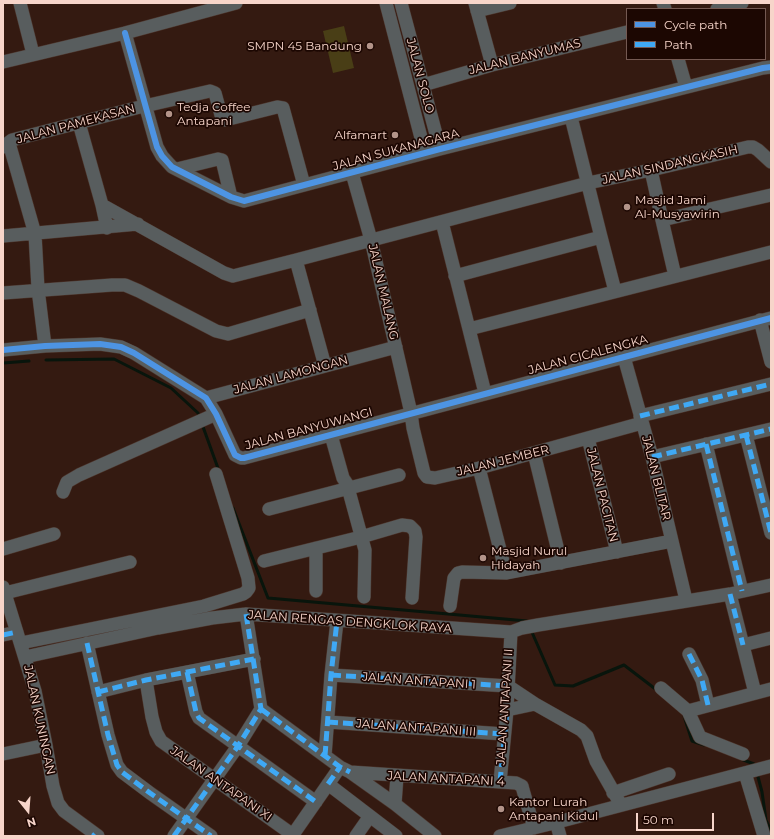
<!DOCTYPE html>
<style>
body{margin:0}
#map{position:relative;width:774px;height:839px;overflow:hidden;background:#341a11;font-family:Montserrat,sans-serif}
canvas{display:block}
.frame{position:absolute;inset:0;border:4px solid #f7d5ca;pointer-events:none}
.legend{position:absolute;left:626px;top:8px;width:140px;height:52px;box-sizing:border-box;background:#1c0702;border:1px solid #745952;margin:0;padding:5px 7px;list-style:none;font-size:12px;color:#f7d5ca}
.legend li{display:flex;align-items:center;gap:8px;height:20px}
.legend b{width:20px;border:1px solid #745952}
.north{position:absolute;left:8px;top:791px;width:40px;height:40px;-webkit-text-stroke:3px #1c0702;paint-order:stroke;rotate:163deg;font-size:11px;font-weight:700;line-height:16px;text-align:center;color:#f7d5ca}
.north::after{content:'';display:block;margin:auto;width:14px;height:18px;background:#f7d5ca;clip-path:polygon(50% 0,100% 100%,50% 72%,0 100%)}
.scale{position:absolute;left:636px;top:813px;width:78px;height:18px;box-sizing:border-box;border:2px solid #f7d5ca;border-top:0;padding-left:5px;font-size:12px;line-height:14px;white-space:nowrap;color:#f7d5ca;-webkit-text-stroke:3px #1c0702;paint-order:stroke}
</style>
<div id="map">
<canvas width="774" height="839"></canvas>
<div class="frame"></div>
<ul class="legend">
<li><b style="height:5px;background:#4d94e3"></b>Cycle path</li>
<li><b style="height:5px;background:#3fa9f5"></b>Path</li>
</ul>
<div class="north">N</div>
<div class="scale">50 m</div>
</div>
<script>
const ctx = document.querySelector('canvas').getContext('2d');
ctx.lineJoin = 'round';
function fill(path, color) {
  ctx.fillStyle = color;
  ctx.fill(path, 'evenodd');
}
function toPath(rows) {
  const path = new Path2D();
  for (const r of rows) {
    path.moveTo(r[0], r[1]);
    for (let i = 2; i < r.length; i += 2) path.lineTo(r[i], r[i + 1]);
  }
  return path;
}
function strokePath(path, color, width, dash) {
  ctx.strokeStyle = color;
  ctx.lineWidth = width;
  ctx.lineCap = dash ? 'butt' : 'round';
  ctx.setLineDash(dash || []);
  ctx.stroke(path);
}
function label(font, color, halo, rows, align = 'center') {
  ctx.font = font + ' Montserrat,sans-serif';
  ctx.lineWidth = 3.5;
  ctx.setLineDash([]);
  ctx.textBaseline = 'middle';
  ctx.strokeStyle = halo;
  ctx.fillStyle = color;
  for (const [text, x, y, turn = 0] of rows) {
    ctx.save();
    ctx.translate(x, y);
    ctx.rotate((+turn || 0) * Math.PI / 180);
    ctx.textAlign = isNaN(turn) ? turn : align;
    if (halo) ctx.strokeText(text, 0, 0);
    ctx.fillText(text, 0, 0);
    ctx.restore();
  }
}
const green = toPath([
 [344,26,354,68,333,73,323,31]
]);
const stream = toPath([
 [46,360,114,359,171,388,198,413,200,419],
 [3,363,29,361],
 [202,424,219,471],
 [233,508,268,598,527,621,528,623],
 [531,630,555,685,573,686,624,665,658,691],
 [684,716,692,741,704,745],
 [741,759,754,764,754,766],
 [757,773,762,792,766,820,771,831]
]);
const minor = toPath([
 [20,3,33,54],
 [386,3,425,153],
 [401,3,440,149],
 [475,3,492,65],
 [663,3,665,9],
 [717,9,742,3],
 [477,11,510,3],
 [125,33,157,147,162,156,172,167,231,197,244,201,440,149,763,68,771,67],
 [678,59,686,87],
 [3,62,125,33,236,3],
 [423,85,492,65,627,32],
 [571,117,601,237],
 [79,123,102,205,107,228],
 [9,143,35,234,38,289,45,346],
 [3,147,12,140,136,108,210,91,215,93,221,115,225,120,277,107,283,108,304,185],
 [177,169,218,159,222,160,223,164,231,197],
 [651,170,662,220],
 [352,173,371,240,411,413,413,428,424,473,427,477,435,478,479,468,642,423],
 [102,205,224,273,233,276,296,260,588,183,651,170,748,147,753,147,758,150,771,162],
 [442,222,469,329,771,252],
 [3,236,138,224],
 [296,260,325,366],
 [455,276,601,237,615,291],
 [675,276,662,220,771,195],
 [3,293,112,285,125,285,139,291,216,331,228,334,310,310],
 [760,320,771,362],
 [469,329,485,393],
 [3,350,45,346,100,344,121,347,134,353,206,398,216,414,235,455,241,458,244,458,771,318],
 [624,357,652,457,686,600],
 [206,398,396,347],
 [640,416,771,384],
 [331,435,343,478,347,484,365,550,364,597],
 [746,435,771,533],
 [588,438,617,552],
 [706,444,742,591],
 [534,453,561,563],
 [652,457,771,429],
 [479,468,506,573],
 [63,492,67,482,79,475,216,414],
 [269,509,399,475],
 [3,549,54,534],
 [264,561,361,537,402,525,410,526,415,531,416,537,412,598],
 [3,587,35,691,46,745,53,786,58,803,64,811,98,836],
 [316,591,316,548],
 [5,593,130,562],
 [730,594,755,693],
 [450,606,454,578,458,573,462,572,506,573,672,541],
 [3,635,17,632],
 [21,643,204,606,243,594,246,592,249,588,248,578,216,474],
 [87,643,108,735,117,765,122,772,150,793,211,836],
 [743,645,771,638],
 [689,654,702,680,708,705],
 [25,657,158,628,212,618,246,614,511,632,522,628,538,625,730,594,771,585],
 [187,672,196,712,199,718,316,802],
 [331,675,508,686],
 [146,680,152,717,156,732,161,741,293,835],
 [508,686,535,704],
 [661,688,688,711],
 [98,692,146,680,254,659],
 [261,709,340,767,350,772,395,804,435,836],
 [507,710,535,704,581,730,587,736,596,761,621,805],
 [328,722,504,734],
 [3,754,46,745],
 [743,754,700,737,688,711,771,689],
 [325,756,331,675,337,621],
 [350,772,516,783,522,786,523,790,534,828],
 [745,773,764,836],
 [500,782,507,710,511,632],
 [328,784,396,836],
 [613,793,669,774],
 [395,804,397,776],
 [556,822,560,836],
 [174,836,238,746,261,709,246,614],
 [292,836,340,767],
 [356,836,370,816],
 [500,836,550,824,771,766]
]);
const quiet = toPath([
 [640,416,771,384],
 [746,435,771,533],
 [706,444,742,591],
 [652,457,771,429],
 [730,594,743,645],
 [3,635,17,632],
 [87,643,108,735,117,765,122,772,150,793,211,836],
 [689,654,702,680,708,705],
 [187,672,196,712,199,718,316,802],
 [331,675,508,686],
 [98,692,146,680,254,659],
 [261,709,340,767,350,772],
 [328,722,504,734],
 [325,756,331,675,337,621],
 [500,782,507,710],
 [328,784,340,767],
 [93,836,95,834],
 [174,836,238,746,261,709,246,614]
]);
const cycleway = toPath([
 [125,33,157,147,162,156,172,167,231,197,244,201,440,149,763,68,771,67],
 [3,350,45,346,100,344,121,347,134,353,206,398,216,414,235,455,241,458,244,458,771,318]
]);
const markers = [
 [370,46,4,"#b39489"],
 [169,114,4,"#b39489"],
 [395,135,4,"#b39489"],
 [627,207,4,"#b39489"],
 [483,558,4,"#b39489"],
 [501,809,4,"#b39489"]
];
const poiNames = [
 ["SMPN 45 Bandung",362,46,"right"],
 ["Tedja Coffee",177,107],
 ["Antapani",177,121],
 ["Alfamart",387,135,"right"],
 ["Masjid Jami",635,200],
 ["Al-Musyawirin",635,214],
 ["Masjid Nurul",491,551],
 ["Hidayah",491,565],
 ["Kantor Lurah",509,802],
 ["Antapani Kidul",509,816]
];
const streetNames = [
 ["JALAN BANYUMAS",525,57,-14],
 ["JALAN SOLO",420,76,75],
 ["JALAN PAMEKASAN",76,124,-15],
 ["JALAN SUKANAGARA",396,150,-15],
 ["JALAN SINDANGKASIH",670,165,-13],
 ["JALAN MALANG",383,292,77],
 ["JALAN CICALENGKA",588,355,-15],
 ["JALAN LAMONGAN",291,375,-15],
 ["JALAN BANYUWANGI",309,429,-15],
 ["JALAN JEMBER",503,461,-14],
 ["JALAN BLITAR",656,478,76],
 ["JALAN PACITAN",602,495,76],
 ["JALAN RENGAS DENGKLOK RAYA",350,622,4],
 ["JALAN ANTAPANI 1",419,681,4],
 ["JALAN ANTAPANI II",505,707,-86],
 ["JALAN KUNINGAN",39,720,78],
 ["JALAN ANTAPANI III",416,728,4],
 ["JALAN ANTAPANI 4",446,779,3],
 ["JALAN ANTAPANI XI",221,784,35]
];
fill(green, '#493e16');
strokePath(stream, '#08150c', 3);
strokePath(minor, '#4d362d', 14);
strokePath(minor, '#585d5e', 13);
strokePath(quiet, '#3fa9f5', 5, [10, 5]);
strokePath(cycleway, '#4d94e3', 6);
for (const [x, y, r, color] of markers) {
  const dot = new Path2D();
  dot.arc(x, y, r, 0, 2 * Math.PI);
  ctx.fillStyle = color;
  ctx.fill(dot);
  strokePath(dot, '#1c0702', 1.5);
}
label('12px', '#f7d5ca', '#1c0702', poiNames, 'left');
label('12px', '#f7d5ca', '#1c0702', streetNames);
</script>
